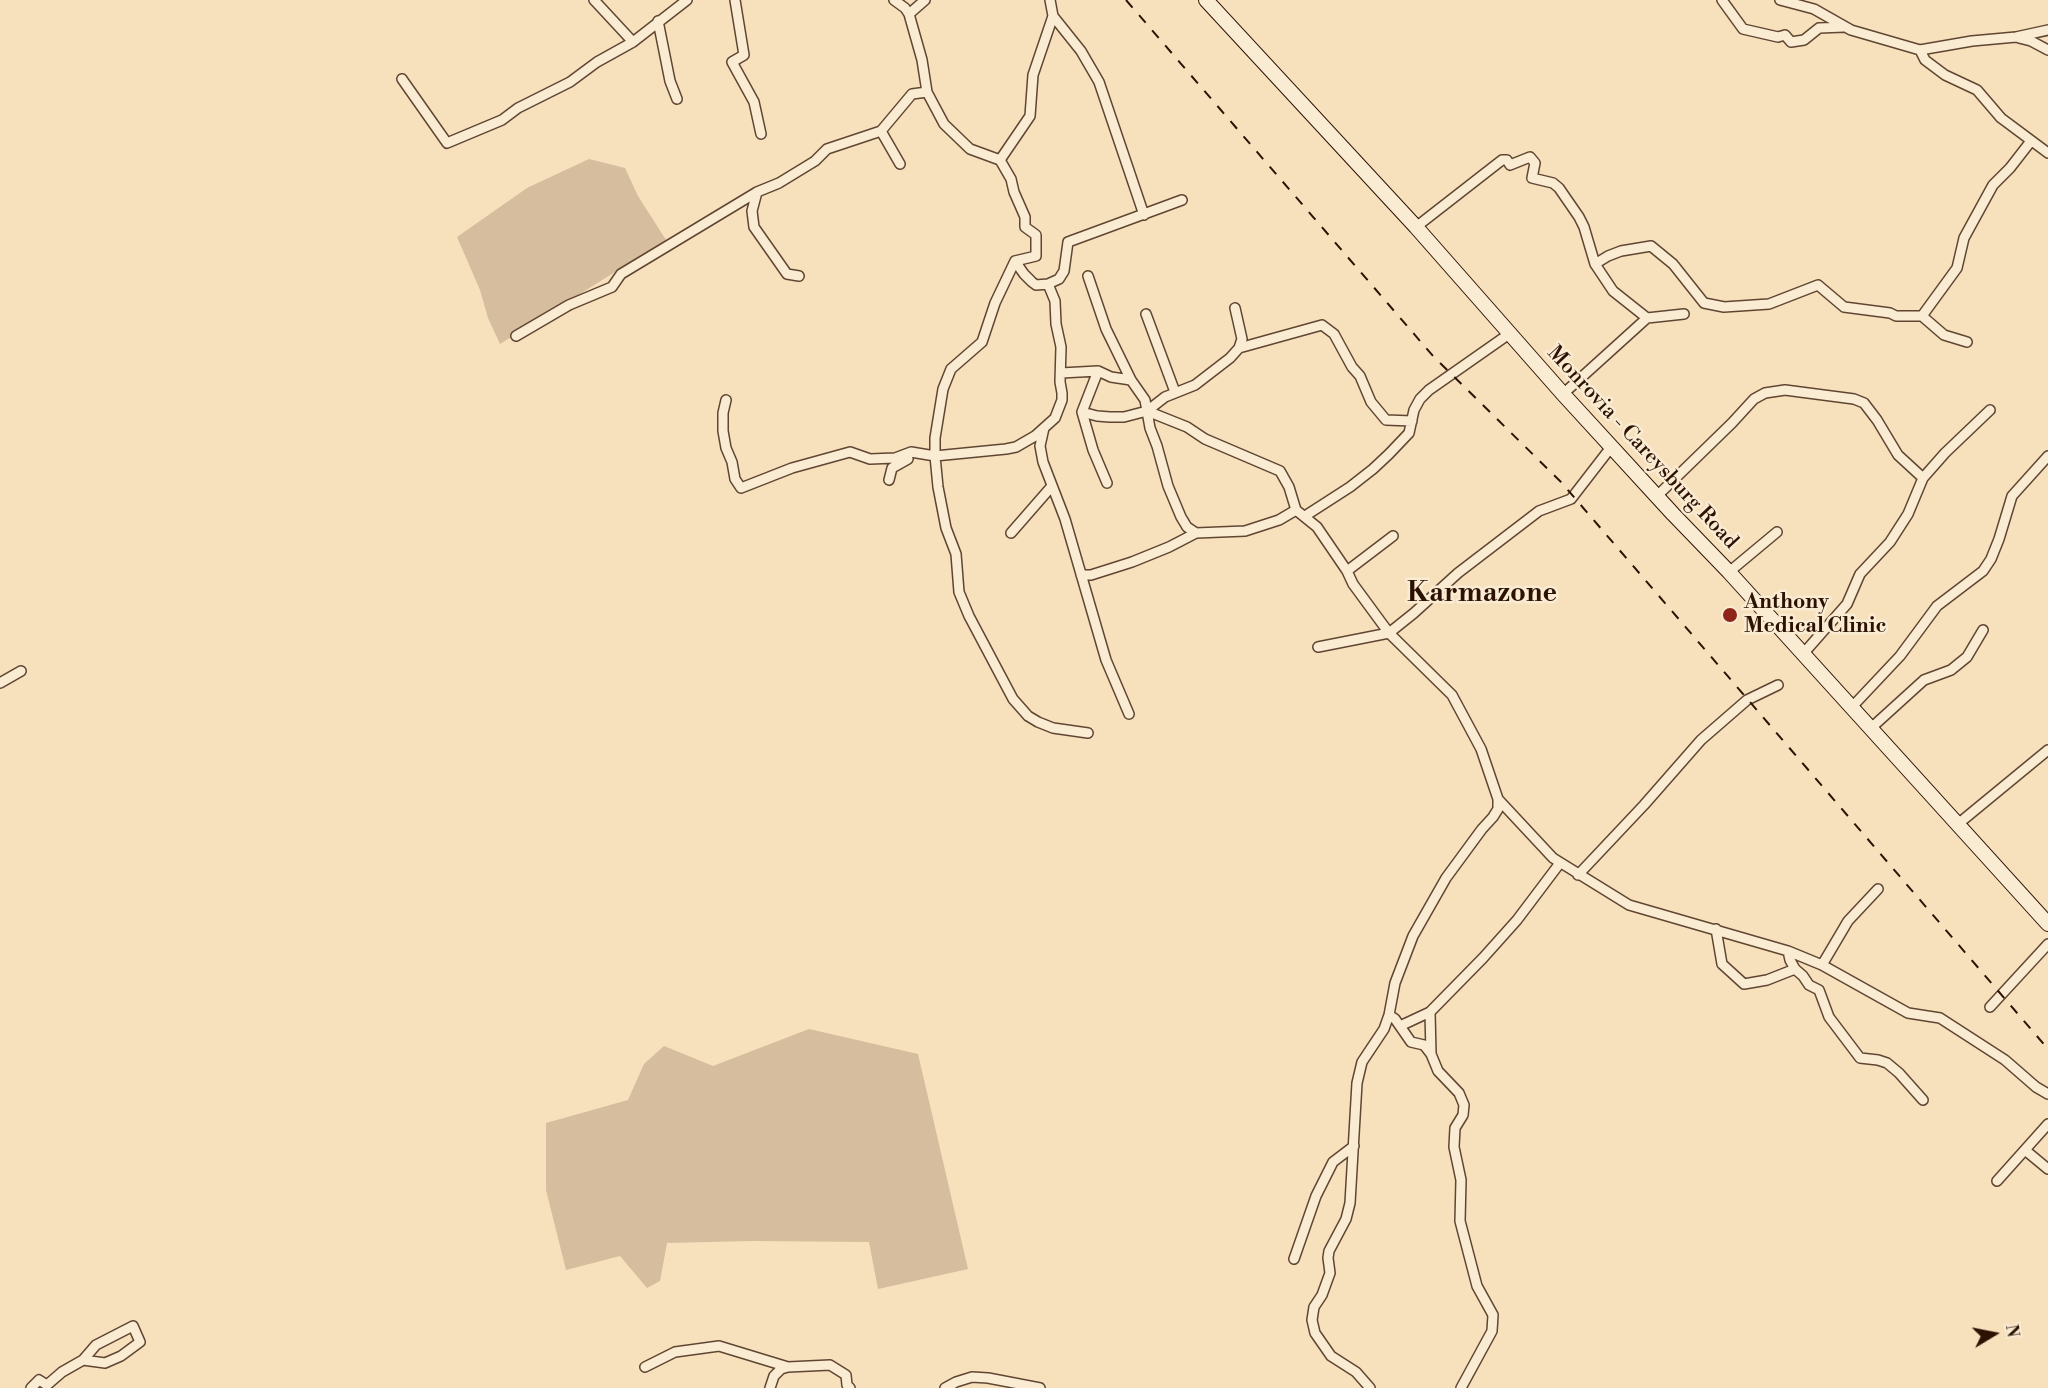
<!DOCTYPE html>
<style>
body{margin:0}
#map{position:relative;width:2048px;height:1388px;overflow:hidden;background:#f7e0bc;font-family:"Libre Bodoni",serif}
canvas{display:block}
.north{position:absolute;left:1964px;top:1304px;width:60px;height:60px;-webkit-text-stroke:4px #faebd3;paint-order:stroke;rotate:80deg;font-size:16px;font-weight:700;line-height:24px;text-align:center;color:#2d1204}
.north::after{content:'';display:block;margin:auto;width:21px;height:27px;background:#2d1204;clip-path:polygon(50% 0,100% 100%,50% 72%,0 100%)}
</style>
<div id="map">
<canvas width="2048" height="1388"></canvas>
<div class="north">N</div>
</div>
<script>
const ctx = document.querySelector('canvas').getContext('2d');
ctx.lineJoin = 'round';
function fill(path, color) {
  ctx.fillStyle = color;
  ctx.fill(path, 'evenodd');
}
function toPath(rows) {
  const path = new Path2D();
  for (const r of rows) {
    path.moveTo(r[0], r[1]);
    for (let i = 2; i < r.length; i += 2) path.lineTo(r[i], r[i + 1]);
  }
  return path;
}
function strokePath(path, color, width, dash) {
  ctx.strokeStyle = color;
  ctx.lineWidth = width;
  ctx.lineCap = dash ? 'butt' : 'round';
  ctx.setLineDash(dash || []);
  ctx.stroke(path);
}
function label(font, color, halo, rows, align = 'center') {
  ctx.font = font + ' "Libre Bodoni",serif';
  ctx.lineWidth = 5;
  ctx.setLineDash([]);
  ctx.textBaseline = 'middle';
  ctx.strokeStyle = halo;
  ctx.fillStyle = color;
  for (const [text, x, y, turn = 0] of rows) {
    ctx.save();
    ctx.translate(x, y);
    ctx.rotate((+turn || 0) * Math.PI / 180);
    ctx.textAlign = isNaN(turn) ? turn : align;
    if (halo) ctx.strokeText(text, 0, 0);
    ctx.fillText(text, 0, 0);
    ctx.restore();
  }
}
const green = toPath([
 [589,159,625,168,638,196,666,240,500,344,488,318,480,290,457,237,527,188],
 [809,1029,918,1054,968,1269,878,1289,869,1242,752,1241,667,1243,660,1281,647,1288,620,1256,566,1270,546,1190,546,1123,628,1100,644,1064,664,1046,713,1066]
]);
const minor = toPath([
 [594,0,633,42],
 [735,0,744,55,732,62,754,102,761,134],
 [894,0,905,8,909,14],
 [1050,0,1053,16,1081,51,1099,82,1144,215],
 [1722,0,1743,29,1778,37,1785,35,1791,42,1804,40,1819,28,1844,27],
 [1780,0,1814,9,1851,30,1920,50,1972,41,2016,37,2048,30],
 [658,21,670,81,677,99],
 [2019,38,2031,41,2048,50],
 [1920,50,1925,60,1945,75,1977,90,2001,118,2048,153],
 [402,79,447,143,502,120,518,108,570,82,597,62,633,42,687,0],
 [881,131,900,164],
 [1000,160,1030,116,1033,75,1053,16],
 [757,192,752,211,754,227,787,274,799,276],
 [1416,227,1502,160,1507,160,1510,165,1530,157,1535,163,1532,178,1553,183,1559,188,1579,217,1584,227,1595,264,1613,291,1647,318,1684,314],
 [1015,261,995,303,982,342,951,369,943,389,935,438,935,456,938,487,946,528,956,554,959,592,969,616,1013,699,1028,716,1038,722,1053,728,1088,733],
 [1595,264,1608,256,1621,251,1651,246,1673,264,1704,303,1724,307,1769,304,1818,285,1844,307,1890,313,1896,316,1922,316,1944,335,1967,342],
 [1088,276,1106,329,1131,380],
 [1048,284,1059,279,1064,271,1068,242,1182,200],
 [1146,314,1175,392],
 [1922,316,1957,268,1964,238,1993,185,2010,168,2031,141],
 [516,336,569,305,612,287,621,274,757,192,779,183,815,161,827,149,881,131,912,94,927,92],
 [1239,348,1322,325,1334,334,1352,367,1360,376,1371,402,1386,420,1412,421],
 [1098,371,1111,377,1131,380,1145,400,1150,428,1157,446,1168,486,1181,517,1187,527,1196,533,1245,531,1279,520,1296,510],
 [1061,373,1098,371,1082,412,1097,416,1110,417,1124,417,1147,411,1187,427,1205,439,1280,471,1289,487,1296,510,1317,527,1347,571,1353,584,1389,633,1452,695,1481,749,1498,799,1553,858,1629,905,1788,951,1822,965,1908,1013,1940,1018,2005,1060,2036,1087,2048,1094],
 [1563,394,1647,318],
 [726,400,723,413,723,431,726,448,732,462,735,479,741,488,792,468,850,452,870,459,895,458,911,452,935,456,1006,449,1016,447,1035,436,1055,418,1062,400,1062,393,1060,382,1061,347,1056,324,1055,301,1048,284,1036,285,1032,282,1024,274,1015,261,1036,256,1036,235,1025,227,1025,217,1014,192,1011,179,1000,160,970,149,944,124,927,92,922,60,909,14,925,0],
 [1147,411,1165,397,1195,385,1230,358,1239,348,1242,339,1235,308],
 [1082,412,1093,450,1107,483],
 [1044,428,1040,446,1043,462,1065,519,1106,660,1129,714],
 [889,480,892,468,908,459],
 [1657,496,1732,423,1754,399,1765,393,1785,390,1854,399,1864,403,1877,420,1898,455,1923,478],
 [1305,516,1350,487,1373,469,1389,454,1409,433,1414,410,1420,399,1429,390,1509,334],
 [1011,533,1052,486],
 [1347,571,1393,536],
 [1729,572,1777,532],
 [1081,575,1091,575,1132,562,1169,547,1196,533],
 [1318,647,1389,633,1414,613,1458,573,1539,511,1571,499,1612,446],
 [1803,654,1847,604,1860,574,1890,542,1908,514,1923,478,1945,453,1990,410],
 [0,683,21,671],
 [1851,708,1900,656,1937,606,1983,571,1991,559,1999,539,2012,496,2048,456],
 [1870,729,1924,680,1951,670,1967,657,1983,630],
 [1958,824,2048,750],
 [1578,875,1644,805,1701,740,1747,700,1778,685],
 [1716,929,1722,964,1744,984,1767,980,1795,969],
 [1788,951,1790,960,1795,969,1803,976,1809,985,1819,990,1829,1017,1860,1058,1878,1060,1887,1063,1899,1073,1923,1100],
 [1822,965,1848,921,1878,889],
 [1990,1007,2048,944],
 [1430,1012,1431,1054],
 [1389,1015,1395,1019,1411,1042,1424,1045,1431,1054,1438,1071,1459,1093,1464,1105,1463,1115,1455,1128,1454,1147,1461,1180,1460,1221,1477,1286,1493,1315,1492,1331,1461,1388],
 [1400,1026,1430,1012,1483,958,1517,920,1560,863],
 [2025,1150,2048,1169],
 [1997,1181,2048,1124],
 [1294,1259,1316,1196,1333,1162,1354,1146],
 [645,1367,675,1352,719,1346,788,1367],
 [31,1388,39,1380,47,1385,62,1372,83,1360,96,1345,133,1326,140,1342,121,1356,105,1363,83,1360],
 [770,1388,774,1376,781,1369,788,1367,830,1365,846,1375,847,1385,850,1388],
 [945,1388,956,1382,972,1377,988,1378,1040,1388],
 [1370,1388,1356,1372,1331,1356,1315,1333,1312,1320,1314,1307,1322,1295,1330,1273,1328,1258,1329,1251,1346,1219,1350,1203,1357,1083,1362,1062,1384,1029,1389,1015,1395,983,1413,936,1446,878,1482,829,1493,817,1498,809,1498,799]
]);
const secondary = toPath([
 [1206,0,1416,227,1563,394,1673,514,1729,572,2048,924]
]);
const rail = toPath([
 [1126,0,1433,356,1561,482,2048,1049]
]);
const markers = [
 [1730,615,8,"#8f2418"]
];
const streetNames = [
 ["Monrovia - Careysburg Road",1642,448,47]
];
const poiNames = [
 ["Anthony",1744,603],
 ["Medical Clinic",1744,627]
];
const districtNames = [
 ["Karmazone",1482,595]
];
fill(green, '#d5bd9d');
strokePath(minor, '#604632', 12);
strokePath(secondary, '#2d1204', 16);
strokePath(minor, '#faebd3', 9);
strokePath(secondary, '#faebd3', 14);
strokePath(rail, '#2d1204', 2, [10, 10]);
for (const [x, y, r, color] of markers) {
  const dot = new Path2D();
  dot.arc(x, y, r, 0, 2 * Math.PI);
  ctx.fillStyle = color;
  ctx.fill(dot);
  strokePath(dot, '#faebd3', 2);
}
label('21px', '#2d1204', '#faebd3', streetNames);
label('bold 21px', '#2d1204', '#faebd3', poiNames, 'left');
label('bold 27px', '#2d1204', '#faebd3', districtNames);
</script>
